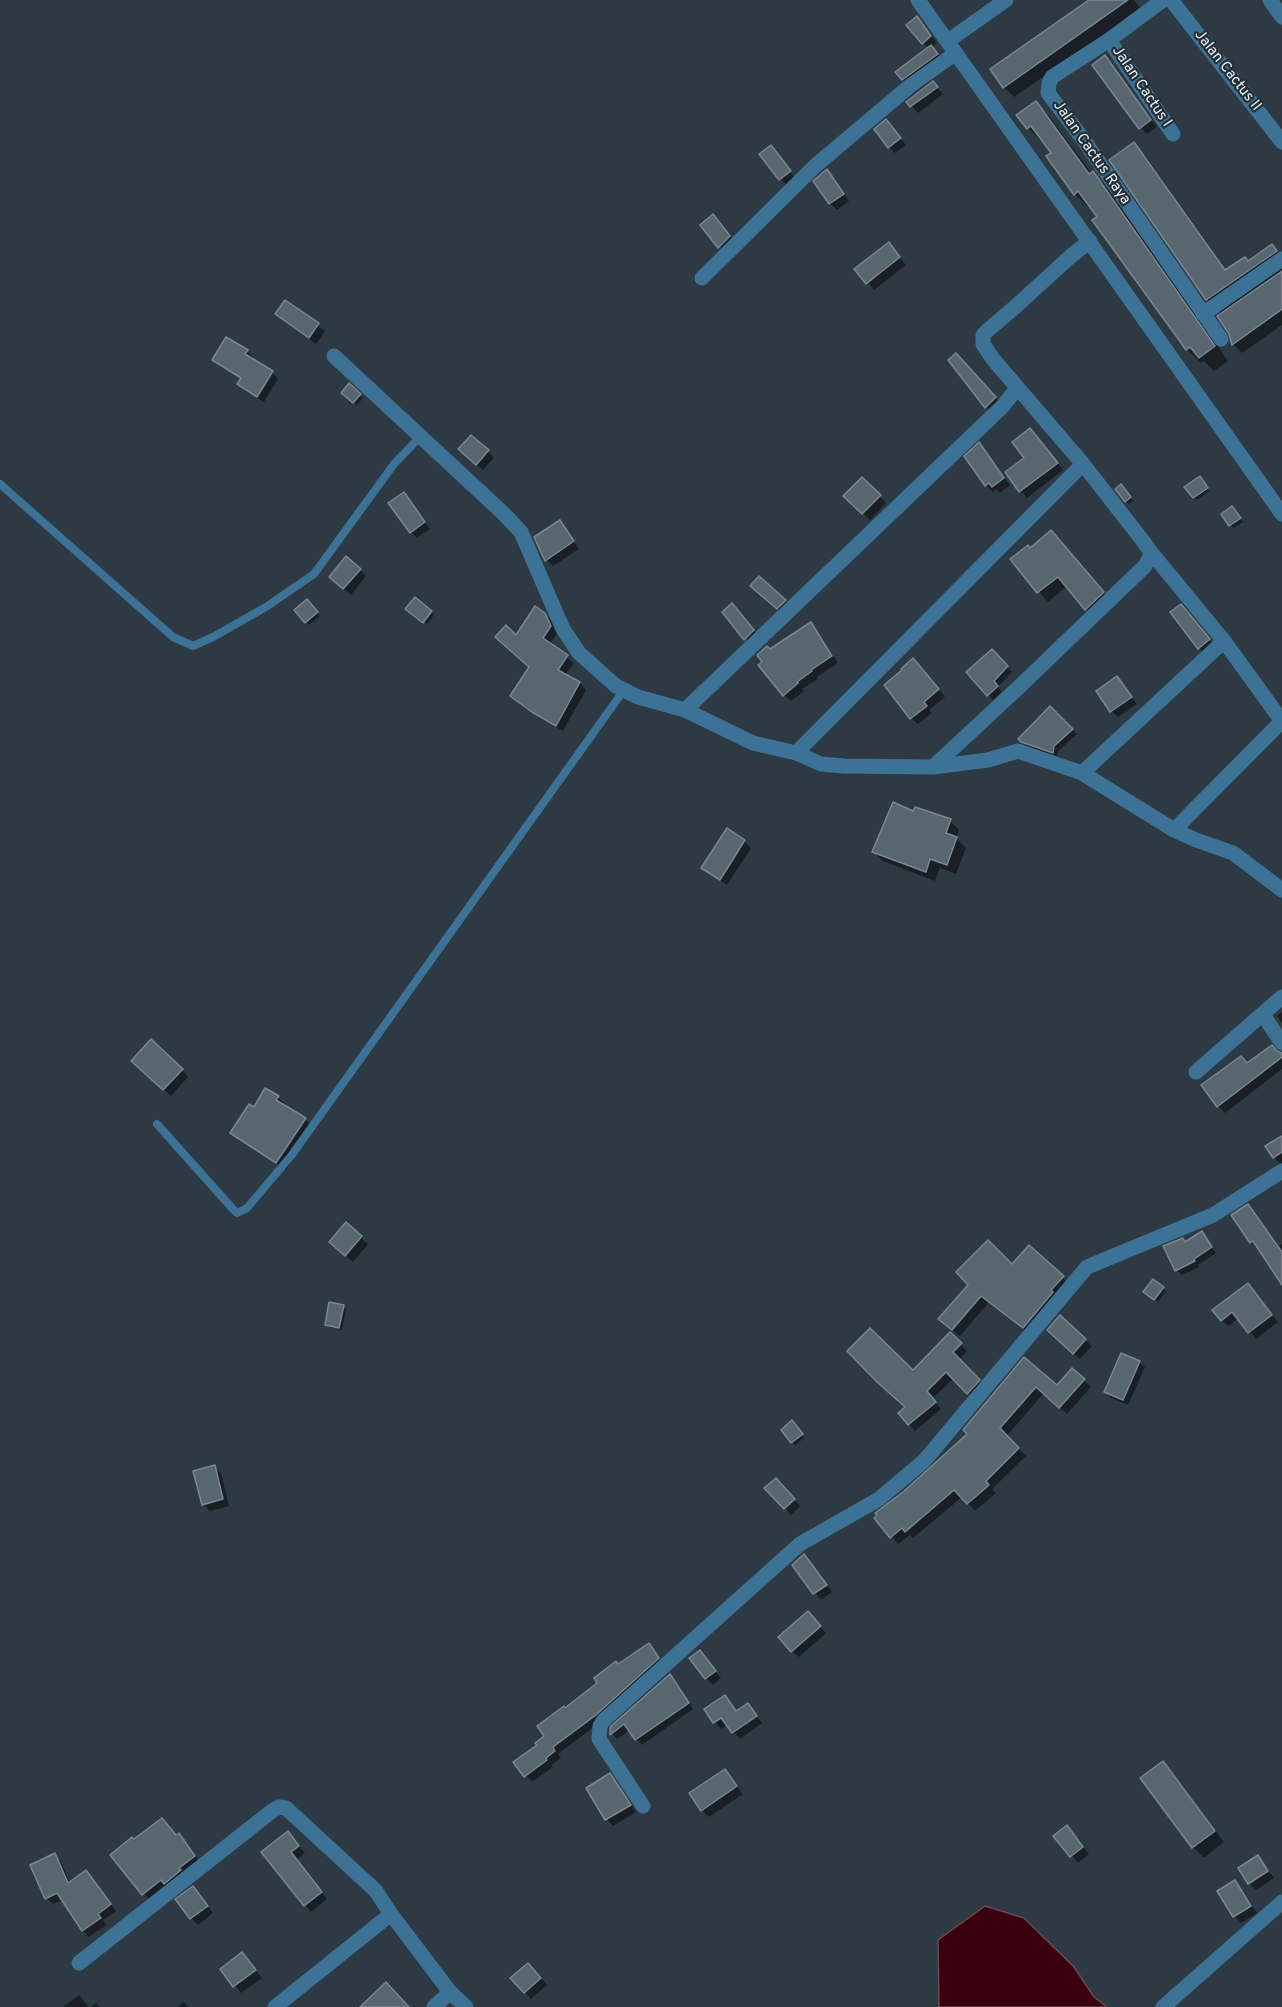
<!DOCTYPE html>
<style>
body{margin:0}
canvas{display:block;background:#2e3a43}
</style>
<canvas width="1282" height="2007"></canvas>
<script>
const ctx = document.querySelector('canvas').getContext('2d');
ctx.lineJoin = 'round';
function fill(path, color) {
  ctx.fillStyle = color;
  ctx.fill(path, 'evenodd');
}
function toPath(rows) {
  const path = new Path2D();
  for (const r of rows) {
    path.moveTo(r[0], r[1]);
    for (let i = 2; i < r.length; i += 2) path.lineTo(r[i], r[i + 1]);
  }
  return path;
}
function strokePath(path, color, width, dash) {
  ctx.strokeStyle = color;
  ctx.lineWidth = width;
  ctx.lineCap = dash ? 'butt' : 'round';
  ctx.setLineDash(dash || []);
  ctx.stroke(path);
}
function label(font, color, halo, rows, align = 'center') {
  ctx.font = font + ' Overpass,sans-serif';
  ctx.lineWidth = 4.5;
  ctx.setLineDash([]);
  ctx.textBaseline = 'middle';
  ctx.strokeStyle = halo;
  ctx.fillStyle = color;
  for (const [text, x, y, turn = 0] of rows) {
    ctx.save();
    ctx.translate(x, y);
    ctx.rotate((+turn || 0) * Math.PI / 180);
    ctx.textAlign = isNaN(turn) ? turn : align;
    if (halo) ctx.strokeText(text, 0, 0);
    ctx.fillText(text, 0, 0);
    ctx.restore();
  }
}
const water = toPath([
 [985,1906,1024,1918,1074,1967,1094,1997,1107,2007,939,2007,938,1940,985,1906]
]);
const shadow = toPath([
 [1091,0,1134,0,1141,9,1014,97,1004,87],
 [917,18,937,43,932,47,944,61,909,86,903,79,929,48,923,43],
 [1105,57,1157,127,1147,134,1141,128],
 [933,83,943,94,918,113,908,102],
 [1036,103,1050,117,1092,174,1093,173,1107,187,1228,361,1214,371,1204,361,1201,363,1187,349,1099,217,1091,206,1089,208,1075,194,1053,153,1044,141,1042,142,1028,128],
 [886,121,906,145,895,153,889,147],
 [1133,144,1147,158,1227,271,1248,262,1272,246,1282,256,1282,325,1242,353,1233,344,1231,333,1222,314,1207,299],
 [771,147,796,179,787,186,761,154],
 [827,171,849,201,837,210,830,203],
 [713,216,736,244,726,254,702,225],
 [895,251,906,265,874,290,856,269],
 [285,302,325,331,316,344,277,314],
 [247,351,253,357,252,360,272,372,278,379,264,402,245,391,239,384,242,379,221,367,214,360],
 [963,361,1002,405,993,413,986,407],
 [349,386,363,398,357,405,343,393],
 [1037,436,1063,470,1027,498,1007,472,1026,459],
 [979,444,1010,485,1000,493,996,489,993,492,986,485],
 [488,451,494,458,483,470,466,455],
 [862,479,886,503,870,520,845,496],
 [1202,481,1209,491,1197,500,1194,497],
 [1124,489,1133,501,1129,504,1126,501],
 [410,501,430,529,417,538,411,532],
 [1235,511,1243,522,1233,528,1223,514],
 [560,522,579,549,553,566,547,560],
 [1060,541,1112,602,1095,618,1067,586,1048,602,1012,560,1030,550],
 [360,570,366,576,351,595,337,583],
 [759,578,792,607,784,615,759,592],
 [307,601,320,616,309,625,296,610],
 [410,611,431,612,434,615,427,624],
 [724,612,738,612,760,638,752,645],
 [1187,613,1215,647,1205,654,1199,648],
 [544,614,552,621,557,633,550,644,574,663,565,675,580,683,586,690,563,731,540,718,512,696,530,667],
 [811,624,817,630,838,663,817,677,818,679,802,689,804,691,791,701,784,695,770,651],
 [992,652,1012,672,998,687,1002,692,993,700,968,672],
 [920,667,945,697,929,710,932,713,918,724,911,718],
 [1117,678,1137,704,1118,717,1111,711],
 [1050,708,1077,734,1058,751,1057,756,1027,746,1020,739],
 [914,813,950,821,959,830,956,838,966,848,956,874,940,868,935,881,883,861,874,852],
 [727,830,744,841,751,848,727,885,710,874,703,868],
 [1282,1012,1282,1023,1277,1016],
 [1278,1053,1282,1053,1282,1069,1225,1113,1218,1106,1248,1064],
 [140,1068,182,1070,188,1077,171,1096],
 [278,1097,287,1106,286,1107,305,1119,314,1128,286,1170,241,1141,232,1132,255,1109],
 [1282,1138,1282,1163,1280,1164,1274,1157],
 [1247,1206,1258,1217,1279,1246,1282,1244,1282,1282,1263,1253,1252,1242],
 [346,1225,368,1244,353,1262,338,1249],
 [1201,1233,1216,1253,1198,1265,1199,1267,1182,1275,1176,1270,1183,1240,1186,1243],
 [1029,1247,1070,1284,1030,1334,989,1302,960,1336,947,1326,970,1285,1012,1266],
 [1248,1285,1278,1322,1256,1339,1239,1318,1228,1326,1222,1320],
 [1163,1288,1166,1291,1158,1302,1148,1295],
 [343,1307,346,1310,342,1330,329,1327,326,1325],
 [950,1334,967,1351,959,1360,985,1387,975,1399,954,1378,932,1399,941,1409,915,1431,909,1424,907,1407],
 [1055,1337,1085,1340,1092,1346,1080,1359],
 [1024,1359,1057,1387,1084,1380,1091,1387,1067,1414,1044,1393,1006,1437,1026,1456,992,1489,996,1493,975,1511,962,1497,913,1538,910,1535,898,1544,876,1518,969,1434],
 [1139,1362,1145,1367,1128,1405,1111,1398,1106,1392],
 [795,1425,804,1438,795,1445,783,1430],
 [214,1467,221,1473,229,1506,210,1511,203,1504],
 [782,1486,800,1506,791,1515,785,1508],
 [804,1556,832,1592,821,1600,794,1565],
 [814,1620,826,1633,799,1657,792,1651],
 [649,1645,664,1665,602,1721,558,1754,561,1758,551,1765,553,1767,532,1782,515,1763,539,1746,566,1710],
 [700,1652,721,1678,713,1685,706,1678],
 [675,1682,693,1709,642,1745,630,1730,617,1739,612,1734,611,1730],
 [724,1697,738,1712,748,1705,762,1723,740,1739,728,1725,721,1729,706,1710],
 [1163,1763,1173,1773,1224,1842,1204,1858,1193,1847,1142,1778],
 [725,1771,743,1794,709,1817,702,1810],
 [609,1775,616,1781,636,1812,613,1826,607,1819,588,1788],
 [288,1833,305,1853,296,1860,327,1899,311,1912,263,1853],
 [1073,1834,1089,1854,1078,1863,1055,1836],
 [179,1835,203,1865,152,1903,112,1855,134,1841],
 [54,1855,61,1862,70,1883,86,1872,116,1911,103,1920,106,1925,89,1937,83,1930,63,1900,53,1904,46,1898],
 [1258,1857,1274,1878,1256,1890,1249,1883],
 [1235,1882,1241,1889,1257,1913,1241,1923,1235,1916,1219,1892],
 [193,1888,213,1913,198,1925,191,1918],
 [242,1954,262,1978,241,1993,222,1969],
 [535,1971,547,1985,531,1999,525,1992],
 [79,1995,89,2007,63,2007],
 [184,2002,189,2007,177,2007],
 [96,2003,100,2007,90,2007]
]);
const building = toPath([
 [1089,0,1128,0,1003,88,990,69,1089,0],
 [917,16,931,36,922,44,906,25,917,16],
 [931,45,938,54,902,80,895,72,931,45],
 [1105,55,1151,120,1139,129,1092,65,1105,55],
 [933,81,938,87,910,107,906,102,933,81],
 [1036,101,1089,174,1093,171,1215,346,1199,358,1190,347,1186,350,1179,340,1092,220,1097,217,1078,191,1074,195,1046,156,1051,153,1031,126,1027,129,1016,115,1036,101],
 [886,119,901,138,888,148,874,129,886,119],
 [1134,142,1225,270,1245,257,1248,261,1272,244,1277,251,1206,300,1109,160,1134,142],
 [771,145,791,171,779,180,759,154,771,145],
 [827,169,844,194,829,204,813,181,827,169],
 [713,214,730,236,718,248,700,225,713,214],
 [889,242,900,257,866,284,854,269,889,242],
 [1282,271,1282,309,1232,345,1229,334,1217,316,1282,271],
 [285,300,319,323,309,338,275,314,285,300],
 [226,337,248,350,245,354,273,371,257,397,237,384,241,378,212,360,226,337],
 [956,353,996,397,985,408,948,360,956,353],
 [349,383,361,394,353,403,341,393,349,383],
 [1030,428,1058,463,1019,492,1005,472,1024,458,1012,442,1030,428],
 [471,435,489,450,476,465,458,449,471,435],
 [979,442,1004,478,992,487,989,483,985,486,964,456,979,442],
 [1200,476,1208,488,1193,498,1184,487,1200,476],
 [862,477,881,495,862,514,843,496,862,477],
 [1121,484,1131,497,1125,502,1115,489,1121,484],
 [404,492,425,522,410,533,388,503,404,492],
 [1232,506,1241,518,1229,526,1221,514,1232,506],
 [560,520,574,541,545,561,534,537,560,520],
 [1051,530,1104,592,1085,610,1058,577,1037,593,1010,559,1028,545,1030,548,1051,530],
 [346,556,361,569,343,589,329,577,346,556],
 [759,576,786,600,777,609,750,586,759,576],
 [415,597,432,611,423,623,405,609,415,597],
 [307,599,318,612,305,623,294,610,307,599],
 [732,603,754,630,744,640,722,612,732,603],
 [1181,604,1210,639,1198,649,1170,612,1181,604],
 [535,606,545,613,551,626,543,638,568,655,558,670,580,682,556,726,532,712,510,696,529,667,495,637,506,625,516,635,535,606],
 [811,622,832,656,811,670,812,671,797,682,798,683,783,696,758,665,762,662,757,655,767,646,770,649,811,622],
 [992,649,1008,666,994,681,998,686,987,696,966,672,992,649],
 [913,658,939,689,924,702,927,706,910,719,884,685,902,670,901,669,913,658],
 [1117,676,1132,697,1110,712,1096,691,1117,676],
 [1050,706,1073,729,1054,746,1053,753,1021,742,1018,739,1050,706],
 [893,802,913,811,915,807,951,819,946,833,957,837,947,865,930,859,926,872,872,852,893,802],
 [727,828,745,840,720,880,701,868,727,828],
 [151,1039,183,1069,163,1090,131,1061,151,1039],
 [1272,1045,1277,1051,1282,1053,1282,1057,1217,1107,1201,1085,1241,1056,1247,1063,1272,1045],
 [265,1088,279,1096,276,1100,306,1118,276,1163,230,1133,249,1104,254,1107,265,1088],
 [1282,1136,1282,1152,1273,1158,1265,1146,1282,1136],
 [1248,1204,1282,1252,1282,1285,1253,1241,1250,1243,1231,1215,1248,1204],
 [346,1222,362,1236,345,1256,329,1242,346,1222],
 [1202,1231,1212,1247,1194,1259,1195,1261,1175,1271,1163,1246,1183,1238,1185,1242,1202,1231],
 [988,1240,1012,1264,1029,1245,1064,1276,1051,1290,1053,1292,1023,1328,981,1296,952,1330,938,1319,968,1285,956,1272,988,1240],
 [1153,1279,1164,1287,1154,1300,1143,1292,1153,1279],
 [1248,1283,1272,1315,1248,1333,1232,1312,1221,1321,1212,1310,1248,1283],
 [329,1302,344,1305,339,1328,325,1325,329,1302],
 [1060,1315,1086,1339,1073,1354,1047,1330,1060,1315],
 [870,1328,913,1370,950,1332,962,1343,953,1352,980,1380,967,1394,946,1372,927,1391,936,1402,908,1425,898,1413,905,1407,877,1382,847,1351,870,1328],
 [1121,1353,1140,1361,1123,1400,1104,1392,1121,1353],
 [1024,1357,1057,1385,1072,1368,1085,1379,1059,1408,1036,1387,1000,1428,1019,1448,986,1481,989,1485,967,1504,954,1490,905,1532,902,1528,890,1538,874,1518,877,1515,875,1513,903,1492,967,1434,963,1430,1024,1357],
 [792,1420,803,1434,791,1443,781,1430,792,1420],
 [215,1465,223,1499,202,1505,193,1471,215,1465],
 [776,1478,795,1499,784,1509,764,1488,776,1478],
 [804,1554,827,1585,813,1594,792,1565,804,1554],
 [808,1611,821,1626,791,1652,778,1637,808,1611],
 [649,1643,659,1658,596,1715,553,1747,555,1751,546,1758,547,1760,524,1777,513,1762,537,1745,535,1743,544,1736,537,1726,564,1706,565,1708,597,1683,594,1678,616,1661,618,1664,649,1643],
 [700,1650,716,1671,705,1679,689,1658,700,1650],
 [670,1674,689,1703,635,1740,624,1724,610,1735,610,1729,611,1726,670,1674],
 [725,1695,736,1711,748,1703,757,1716,732,1733,721,1718,713,1723,704,1709,725,1695],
 [1163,1761,1215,1831,1192,1848,1140,1778,1163,1761],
 [725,1769,737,1786,701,1811,689,1793,725,1769],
 [610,1773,631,1805,605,1820,586,1788,610,1773],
 [162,1818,176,1835,179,1833,195,1856,179,1868,181,1870,164,1884,161,1880,142,1895,110,1855,132,1837,134,1839,162,1818],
 [1067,1825,1083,1847,1070,1857,1053,1836,1067,1825],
 [288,1831,299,1846,291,1852,322,1892,304,1906,261,1852,288,1831],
 [55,1853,68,1883,86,1870,111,1904,98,1914,101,1918,82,1931,57,1893,45,1899,30,1865,55,1853],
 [1258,1855,1268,1871,1248,1884,1238,1868,1258,1855],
 [1235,1880,1251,1906,1233,1917,1217,1891,1235,1880],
 [193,1886,208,1906,190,1919,175,1899,193,1886],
 [242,1952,256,1970,233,1987,220,1969,242,1952],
 [528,1963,541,1978,524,1993,510,1978,528,1963],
 [386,1982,409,2007,360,2007,386,1982]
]);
const lane = toPath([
 [0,484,173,637,193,646,213,637,266,607,314,574,394,464,420,437],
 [157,1124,232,1208,237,1213,247,1208,291,1156,624,690]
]);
const street = toPath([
 [918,0,1282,514],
 [1163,0,1109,40,1052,77,1049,83,1048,93,1083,139,1221,339],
 [1171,0,1282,142],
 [1270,0,1282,17],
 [1109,40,1173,134],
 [948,41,1006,0],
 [702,278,815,166,911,85,956,53],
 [1203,314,1282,259],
 [334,356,504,514,521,532,563,629,579,653,616,686,638,697,685,710,753,743,796,753,821,764,844,766,933,767,988,760,1018,751,1082,773,1174,830,1196,840,1233,853,1282,890],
 [685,710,1003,406,1017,388],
 [796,753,1083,464],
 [933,767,1019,687,1145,566,1150,556,1150,551,1143,541,1083,464,993,359,983,344,983,335,988,330,1015,307,1071,256,1090,241],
 [1082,773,1224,641,1150,551],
 [1174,830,1282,721,1224,641],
 [1263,1015,1282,1043],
 [1196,1072,1282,997],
 [643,1806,599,1739,600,1726,604,1720,800,1544,879,1499,924,1461,1087,1267,1213,1215,1282,1171],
 [79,1963,272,1811,279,1807,286,1808,376,1891,391,1914,450,1992,466,2007],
 [275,2007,391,1914],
 [434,2007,450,1992],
 [1163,2007,1282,1902]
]);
const streetNames = [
 ["Jalan Cactus II",1227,71,52],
 ["Jalan Cactus I",1141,87,56],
 ["Jalan Cactus Raya",1091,153,55]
];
fill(water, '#3b000f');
strokePath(water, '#6e4753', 1.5);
fill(shadow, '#0007');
fill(building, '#586670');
strokePath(building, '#798792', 1.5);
strokePath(lane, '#3d7297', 8);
strokePath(street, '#3d7297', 15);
label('15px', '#e6eef3', '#242f38', streetNames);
</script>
